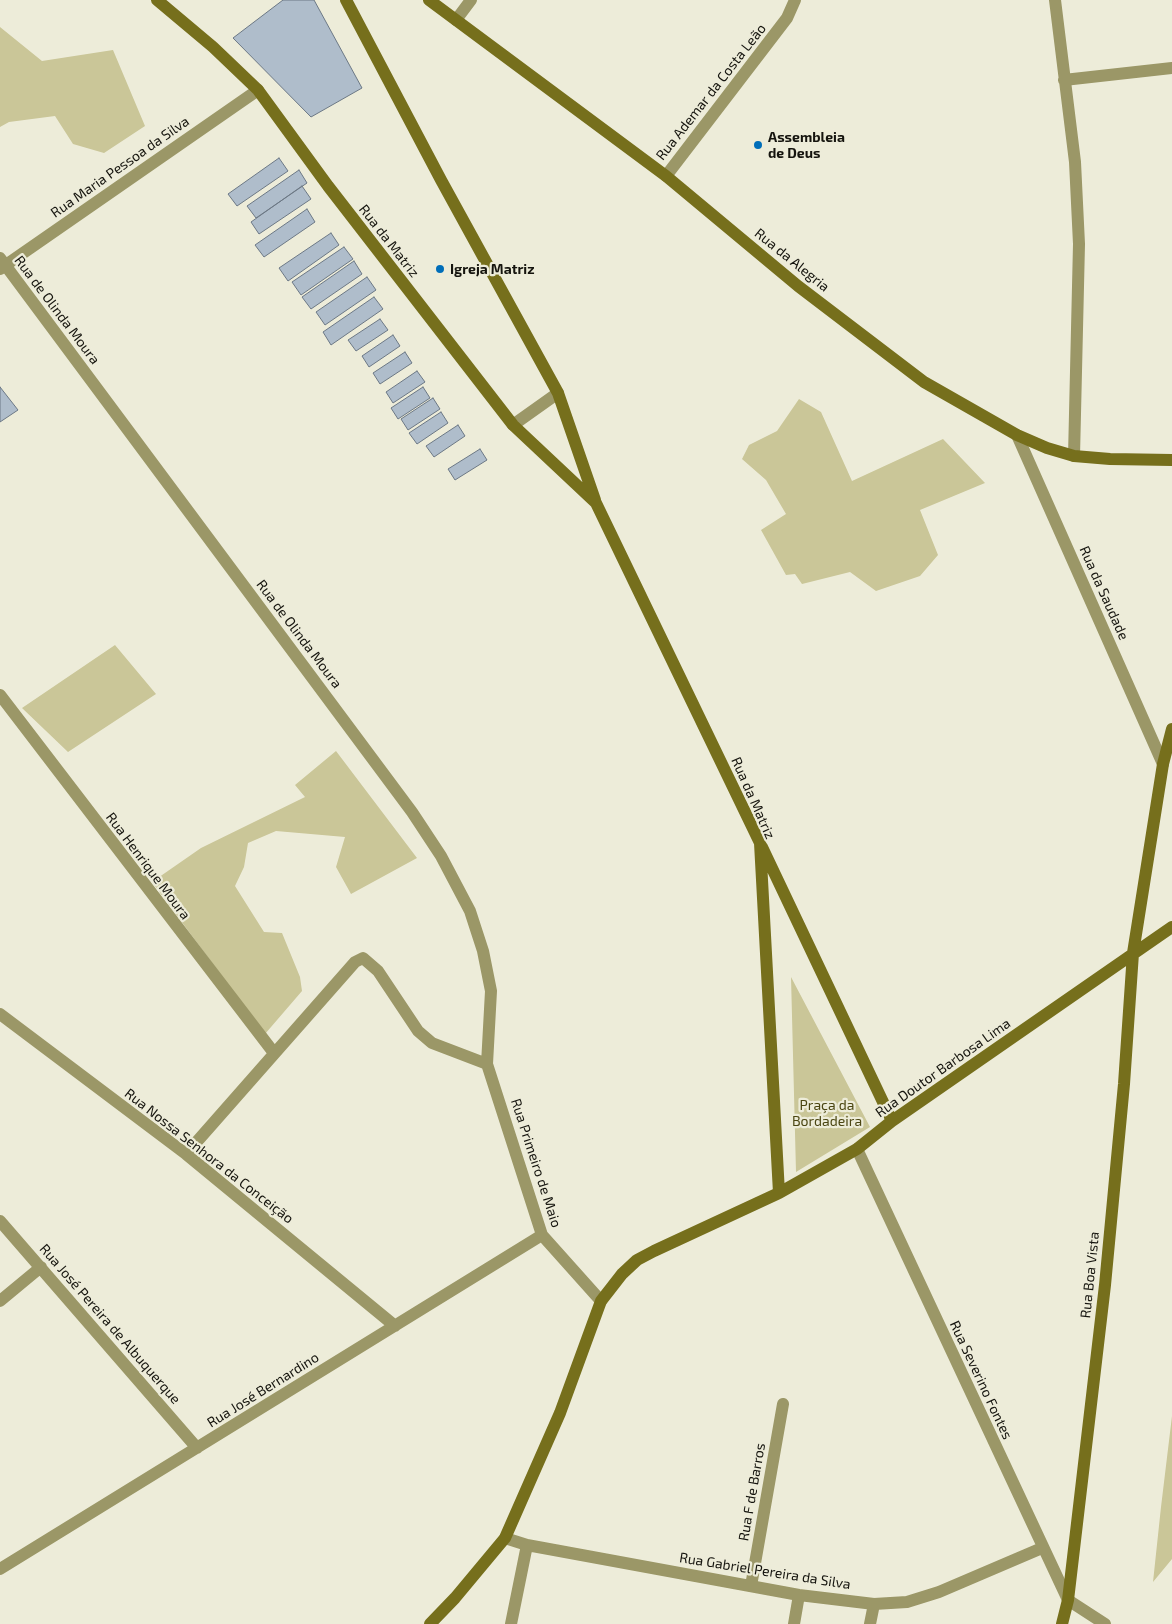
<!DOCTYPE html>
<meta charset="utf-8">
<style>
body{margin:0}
canvas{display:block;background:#edecd9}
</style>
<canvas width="1172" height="1624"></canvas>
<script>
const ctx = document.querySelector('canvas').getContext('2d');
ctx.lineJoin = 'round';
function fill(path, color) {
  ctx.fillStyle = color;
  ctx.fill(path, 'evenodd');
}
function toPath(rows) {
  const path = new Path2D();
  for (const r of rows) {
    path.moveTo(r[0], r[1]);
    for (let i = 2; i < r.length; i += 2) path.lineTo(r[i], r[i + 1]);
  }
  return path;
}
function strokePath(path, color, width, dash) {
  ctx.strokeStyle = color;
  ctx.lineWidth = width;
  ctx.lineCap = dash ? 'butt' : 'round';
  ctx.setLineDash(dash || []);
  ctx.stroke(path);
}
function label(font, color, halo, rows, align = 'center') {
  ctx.font = font + ' "Exo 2",sans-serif';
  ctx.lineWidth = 4.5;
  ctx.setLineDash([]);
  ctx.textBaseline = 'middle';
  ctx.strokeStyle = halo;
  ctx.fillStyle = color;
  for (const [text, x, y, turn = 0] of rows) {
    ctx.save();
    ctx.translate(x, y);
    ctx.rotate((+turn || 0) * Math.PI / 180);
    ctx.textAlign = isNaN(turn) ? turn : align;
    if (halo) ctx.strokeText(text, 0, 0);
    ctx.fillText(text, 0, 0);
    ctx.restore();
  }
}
const green = toPath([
 [0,27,42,61,113,50,145,126,104,153,73,144,55,116,9,122,0,127],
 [799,399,821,412,852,481,943,439,985,483,920,510,938,555,920,576,876,591,850,572,802,584,795,574,786,575,761,530,786,514,766,480,742,459,749,445,777,431],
 [115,645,156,694,68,752,22,708],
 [336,751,417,858,351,894,336,867,345,837,276,831,248,843,244,867,235,886,264,932,282,933,300,977,302,991,265,1034,152,882,201,848,305,797,295,785],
 [791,977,870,1127,796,1172],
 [1172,1416,1172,1559,1153,1582,1161,1507]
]);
const building = toPath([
 [283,0,314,0,362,88,311,117,233,38,283,0],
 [279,158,288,171,237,206,228,194,279,158],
 [299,170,307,183,256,218,247,206,299,170],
 [302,186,311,199,259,234,251,222,302,186],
 [307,209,315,222,264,257,255,245,307,209],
 [331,233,339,245,288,281,279,268,331,233],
 [344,247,353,259,301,295,292,282,344,247],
 [354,261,362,274,311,309,302,297,354,261],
 [367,277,376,290,325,325,316,312,367,277],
 [374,297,383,309,331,345,323,332,374,297],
 [380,319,388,330,356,351,348,340,380,319],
 [393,335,400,346,369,367,362,356,393,335],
 [405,352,412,363,380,384,373,373,405,352],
 [417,371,425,382,393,403,386,392,417,371],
 [0,387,18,410,0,422,0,387],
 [423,387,430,398,398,419,391,408,423,387],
 [433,398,440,409,408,430,401,419,433,398],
 [441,412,448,423,417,444,409,433,441,412],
 [458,425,465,436,434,457,426,446,458,425],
 [480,449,487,460,455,480,448,469,480,449]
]);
const street = toPath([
 [1055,0,1075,162,1079,244,1074,456],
 [456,20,471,0],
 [1064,80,1172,68],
 [666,176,787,18,795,0],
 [0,258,412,812,441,856,470,911,483,951,491,991,487,1064],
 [0,269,258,90],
 [513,425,558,393],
 [1017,435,1163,764],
 [0,695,274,1053],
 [0,1014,186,1154,395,1326],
 [857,1149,1068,1600,1105,1624],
 [186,1154,355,962,363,958,378,971,418,1031,432,1043,487,1064,542,1235,601,1301],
 [0,1221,197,1448],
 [0,1301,41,1267],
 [505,1538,527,1545,799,1595,874,1604,907,1602,939,1592,1042,1548],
 [0,1569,542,1235],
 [751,1586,783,1404],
 [511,1624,527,1545],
 [794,1624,799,1595],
 [870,1624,874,1604]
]);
const secondary = toPath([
 [157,0,213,47,258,90,328,186,513,425,596,503,760,843,779,1193],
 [346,0,441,180,558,393,595,500],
 [429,0,666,176,798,286,924,382,1017,435,1047,448,1074,456,1110,459,1172,460],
 [762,847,892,1121],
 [430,1624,455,1598,505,1538,560,1413,601,1301,622,1274,637,1260,654,1251,779,1193,857,1149,892,1121,1172,927],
 [1062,1624,1068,1600,1105,1285,1124,1084,1133,953,1163,764,1172,729]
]);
const markers = [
 [758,145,5,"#006eb9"],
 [440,269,5,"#006eb9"]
];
const streetNames = [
 ["Rua Ademar da Costa Leão",711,92,-52],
 ["Rua Maria Pessoa da Silva",120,167,-35],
 ["Rua da Matriz",389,241,52],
 ["Rua da Alegria",792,260,39],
 ["Rua de Olinda Moura",57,310,53],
 ["Rua da Saudade",1104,593,66],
 ["Rua de Olinda Moura",299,634,53],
 ["Rua da Matriz",753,798,66],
 ["Rua Henrique Moura",148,866,53],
 ["Rua Doutor Barbosa Lima",943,1068,-35],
 ["Rua Nossa Senhora da Conceição",209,1156,38],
 ["Rua Primeiro de Maio",536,1163,72],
 ["Rua Boa Vista",1090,1275,-84],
 ["Rua José Pereira de Albuquerque",110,1324,49],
 ["Rua Severino Fontes",981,1380,65],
 ["Rua José Bernardino",263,1390,-32],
 ["Rua F de Barros",752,1492,-80],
 ["Rua Gabriel Pereira da Silva",765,1571,9]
];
const poiNames = [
 ["Assembleia",768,137],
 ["de Deus",768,153],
 ["Igreja Matriz",450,269]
];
const parkNames = [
 ["Praça da",827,1105],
 ["Bordadeira",827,1121]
];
fill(green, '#cac698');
fill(building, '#afbdcb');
strokePath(building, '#6c7885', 1);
strokePath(street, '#9b9767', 12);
strokePath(secondary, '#766f1c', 12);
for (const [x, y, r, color] of markers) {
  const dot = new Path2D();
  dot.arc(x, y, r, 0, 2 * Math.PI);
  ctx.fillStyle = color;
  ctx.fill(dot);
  strokePath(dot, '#edecd9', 2);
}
label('14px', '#15140e', '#edecd9', streetNames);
label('bold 14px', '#15140e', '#edecd9', poiNames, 'left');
label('14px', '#4b4612', '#edecd9', parkNames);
</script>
